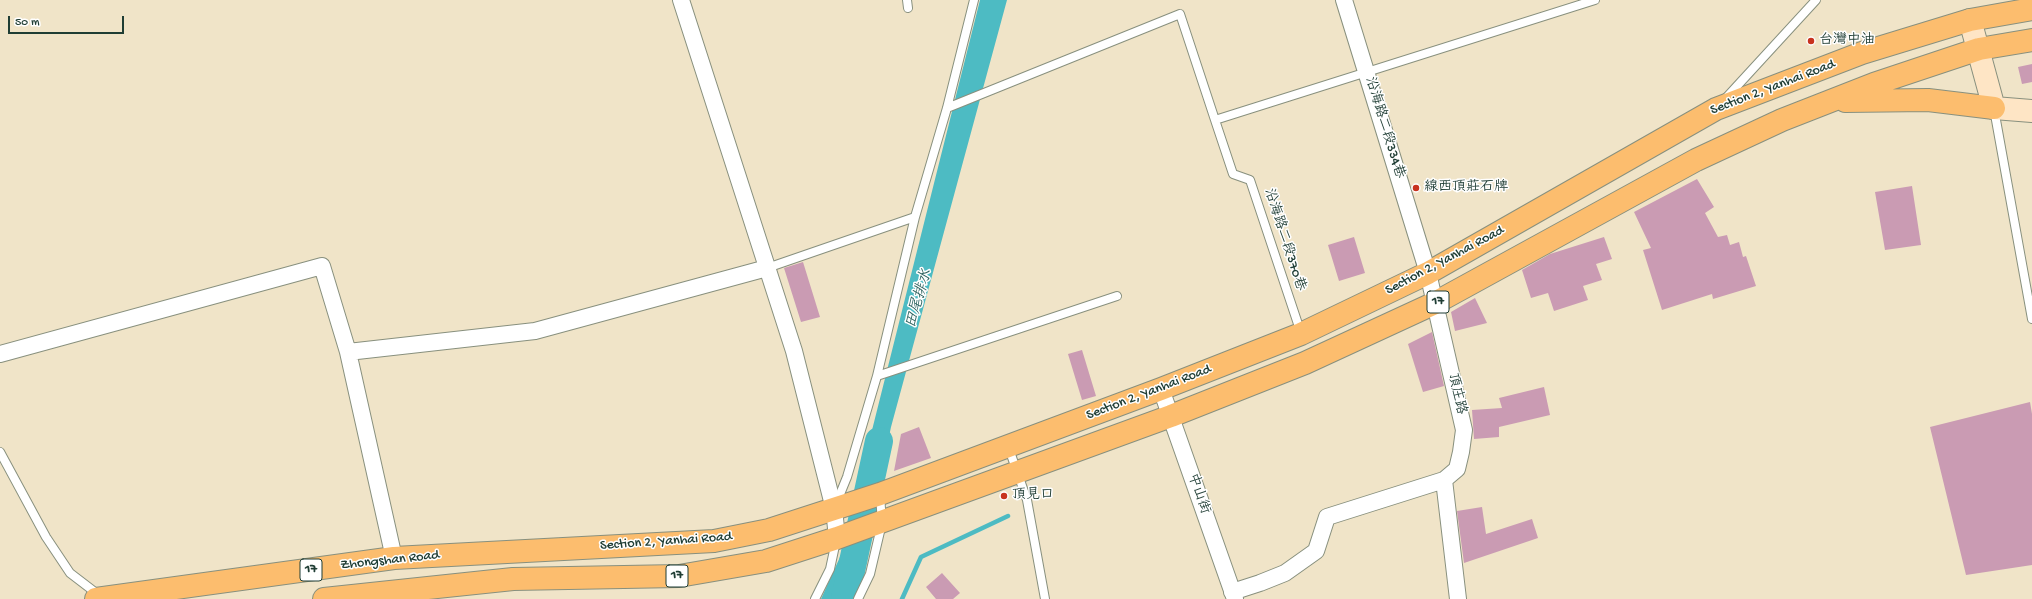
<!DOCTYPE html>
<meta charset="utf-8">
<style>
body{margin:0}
#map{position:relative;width:2032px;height:599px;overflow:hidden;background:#f0e4c8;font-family:"Gochi Hand",sans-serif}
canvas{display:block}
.scale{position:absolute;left:8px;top:16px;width:116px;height:18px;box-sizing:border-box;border:2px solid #1f3d34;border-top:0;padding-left:5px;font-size:12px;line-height:14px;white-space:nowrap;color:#1f3d34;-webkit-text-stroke:3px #fff;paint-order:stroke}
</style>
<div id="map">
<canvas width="2032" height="599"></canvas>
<div class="scale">50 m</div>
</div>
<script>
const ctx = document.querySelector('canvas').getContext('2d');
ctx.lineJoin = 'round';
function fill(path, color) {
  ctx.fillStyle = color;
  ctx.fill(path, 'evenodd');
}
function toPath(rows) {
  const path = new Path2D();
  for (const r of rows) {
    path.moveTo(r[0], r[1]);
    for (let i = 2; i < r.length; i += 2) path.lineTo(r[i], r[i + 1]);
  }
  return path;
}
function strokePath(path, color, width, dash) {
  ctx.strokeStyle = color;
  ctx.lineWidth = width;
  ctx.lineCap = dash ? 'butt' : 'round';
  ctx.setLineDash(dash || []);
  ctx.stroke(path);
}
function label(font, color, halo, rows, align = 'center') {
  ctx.font = font + ' "Gochi Hand","LXGW WenKai TC",sans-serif';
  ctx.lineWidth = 3;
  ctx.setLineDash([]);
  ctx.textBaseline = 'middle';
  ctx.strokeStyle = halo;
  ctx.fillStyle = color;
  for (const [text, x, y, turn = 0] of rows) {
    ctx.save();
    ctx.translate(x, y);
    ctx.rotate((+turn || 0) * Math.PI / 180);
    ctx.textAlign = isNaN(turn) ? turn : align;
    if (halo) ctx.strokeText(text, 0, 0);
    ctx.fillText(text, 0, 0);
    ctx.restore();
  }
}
const water = toPath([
 [980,0,1007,0,891,427,881,475,859,482],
 [866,548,861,582,854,599,821,599,840,557]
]);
const stream = toPath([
 [902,599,921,557,1008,516]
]);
const river = toPath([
 [845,599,879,441]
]);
const building = toPath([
 [2032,64,2032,82,2022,84,2018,67],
 [1697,179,1714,207,1705,213,1718,237,1727,235,1730,245,1739,242,1743,257,1746,256,1756,286,1713,299,1712,294,1662,310,1643,250,1651,248,1634,212],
 [1912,186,1921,245,1885,250,1875,192],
 [1354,237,1365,273,1339,281,1328,245],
 [1604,237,1612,259,1596,264,1602,280,1583,286,1588,300,1554,311,1548,293,1531,298,1522,270,1550,254],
 [803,262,820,317,801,322,784,268],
 [1475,298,1487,323,1455,331,1451,312],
 [1432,332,1444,386,1423,392,1408,344],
 [1082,350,1096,396,1082,400,1068,354],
 [1544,387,1550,415,1499,427,1499,437,1474,439,1472,410,1502,408,1499,398],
 [2030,402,2032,414,2032,565,1966,575,1930,427],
 [919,427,931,458,894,471,901,434],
 [1482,507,1486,534,1532,519,1538,538,1464,563,1457,511],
 [942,573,960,593,953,599,936,599,926,587]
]);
const lane = toPath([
 [907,0,908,8],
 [1726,98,1816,0],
 [947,108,1180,14,1215,120,1595,0],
 [1994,109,2032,319],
 [1215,120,1233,174,1250,180,1301,333],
 [767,268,915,217],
 [877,376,1117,296],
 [1008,446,1027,500,1045,599],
 [0,452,46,537,70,573,100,596],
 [836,504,847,477,877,376,915,217,947,108,974,0],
 [815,599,830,569,836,541],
 [858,599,870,574,882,523,880,495]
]);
const street = toPath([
 [681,0,794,351,834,509,837,538],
 [348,352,535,331,767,268],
 [0,354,322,266,348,352,394,558],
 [1161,389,1235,599],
 [1444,480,1458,599],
 [1232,592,1260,583,1285,573,1316,551,1327,517,1444,480,1457,469,1461,452,1464,430,1428,273,1344,0]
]);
const secondary = toPath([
 [1970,20,1994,108,2032,111]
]);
const primary = toPath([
 [1845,101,1928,100,1994,108],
 [96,599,394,558,714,541,769,530,880,494,1161,389,1301,334,1428,273,1716,109,1862,53,1970,20,2032,9],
 [324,599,513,579,679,576,766,561,837,538,1171,416,1305,363,1435,303,1696,160,1782,120,1874,84,1979,49,2032,40]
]);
const markers = [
 [1811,41,4,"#c8321e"],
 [1416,188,4,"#c8321e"],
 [1004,496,4,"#c8321e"]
];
const shields = [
 [1438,302,22],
 [311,570,22],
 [677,576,22]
];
const shieldNames = [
 ["17",1438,302],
 ["17",311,570],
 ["17",677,576]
];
const poiNames = [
 ["台灣中油",1819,41],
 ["線西頂莊石牌",1424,188],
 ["頂見口",1012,496]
];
const streetNames = [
 ["Section 2, Yanhai Road",1773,88,-21],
 ["沿海路二段334巷",1384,128,73],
 ["沿海路二段370巷",1284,240,72],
 ["Section 2, Yanhai Road",1445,261,-28],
 ["Section 2, Yanhai Road",1149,393,-21],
 ["頂庄路",1456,394,77],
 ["中山街",1198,494,71],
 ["Section 2, Yanhai Road",666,542,-4],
 ["Zhongshan Road",390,561,-6]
];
const waterNames = [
 ["田尾排水",920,299,-74]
];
fill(water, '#4dbbc3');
strokePath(stream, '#4dbbc3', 4.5);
strokePath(river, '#4dbbc3', 28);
fill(building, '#ca9bb3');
strokePath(lane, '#88907e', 10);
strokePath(street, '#88907e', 18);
strokePath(secondary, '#88907e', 24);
strokePath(primary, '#88907e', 24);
strokePath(lane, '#fff', 8);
strokePath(street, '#fff', 16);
strokePath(secondary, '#fee5c5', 22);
strokePath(primary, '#fcbd6e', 22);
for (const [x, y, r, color] of markers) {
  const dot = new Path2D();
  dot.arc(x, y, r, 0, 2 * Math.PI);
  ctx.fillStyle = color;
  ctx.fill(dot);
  strokePath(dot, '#fff', 1.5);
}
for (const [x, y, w] of shields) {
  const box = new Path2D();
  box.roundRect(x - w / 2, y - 11, w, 22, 3);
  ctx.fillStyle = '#fff';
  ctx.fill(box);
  strokePath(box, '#1f3d34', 1);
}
label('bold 13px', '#1f3d34', null, shieldNames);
label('14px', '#1f3d34', '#fff', poiNames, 'left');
label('14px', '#1f3d34', '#fff', streetNames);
label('italic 15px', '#2d635f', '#fff', waterNames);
</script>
